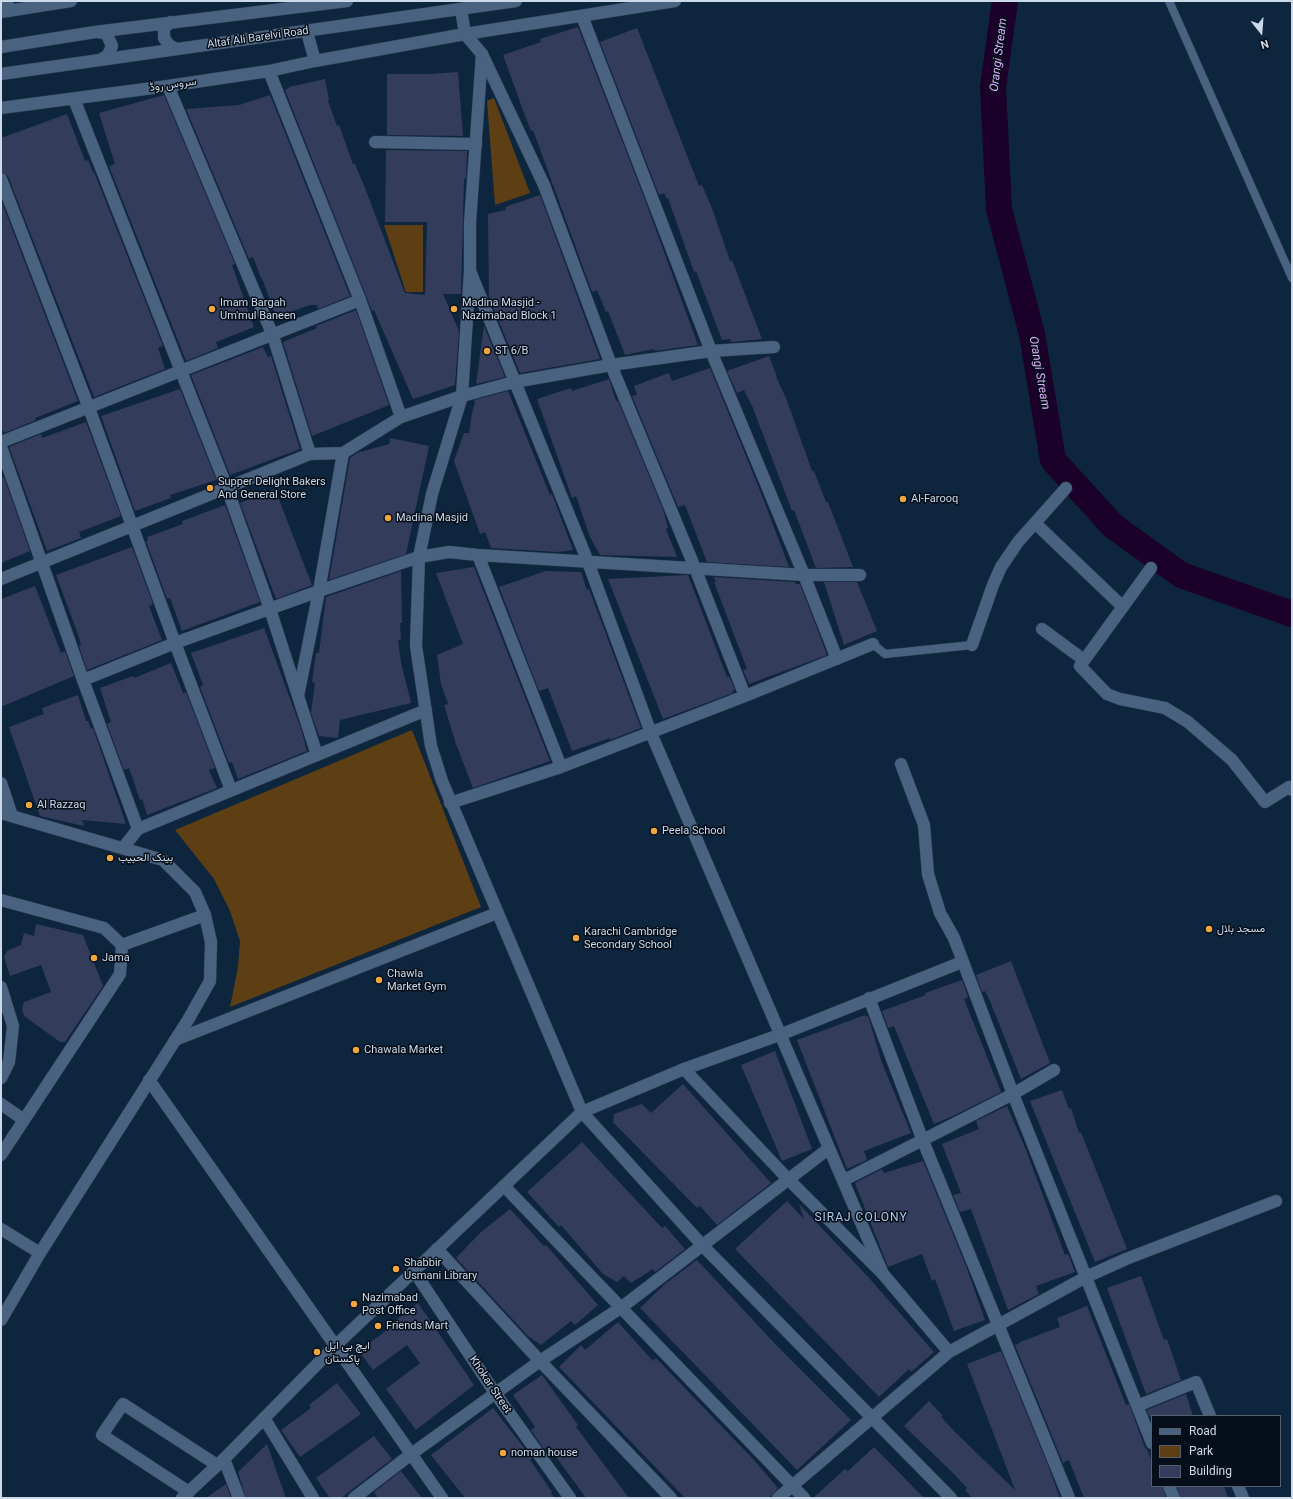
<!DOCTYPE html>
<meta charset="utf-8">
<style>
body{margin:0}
#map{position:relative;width:1293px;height:1499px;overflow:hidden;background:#0e253e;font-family:Roboto,sans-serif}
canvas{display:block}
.frame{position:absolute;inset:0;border:2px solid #cbdaea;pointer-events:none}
.legend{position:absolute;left:1151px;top:1415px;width:130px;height:72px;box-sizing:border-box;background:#050e19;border:1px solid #54606d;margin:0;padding:5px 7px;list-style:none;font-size:12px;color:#cbdaea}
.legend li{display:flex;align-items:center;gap:8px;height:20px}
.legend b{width:20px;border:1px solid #54606d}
.north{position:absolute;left:1241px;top:12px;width:40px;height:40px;-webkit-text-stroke:3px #050e19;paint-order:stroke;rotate:163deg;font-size:11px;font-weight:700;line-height:16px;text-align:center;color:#cbdaea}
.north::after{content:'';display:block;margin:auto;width:14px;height:18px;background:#cbdaea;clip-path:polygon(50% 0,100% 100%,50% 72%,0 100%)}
</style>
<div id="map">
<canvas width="1293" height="1499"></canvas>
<div class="frame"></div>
<ul class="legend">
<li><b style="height:5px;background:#49627f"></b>Road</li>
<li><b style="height:11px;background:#5e3f13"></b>Park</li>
<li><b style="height:11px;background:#343c5b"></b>Building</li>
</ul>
<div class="north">N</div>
</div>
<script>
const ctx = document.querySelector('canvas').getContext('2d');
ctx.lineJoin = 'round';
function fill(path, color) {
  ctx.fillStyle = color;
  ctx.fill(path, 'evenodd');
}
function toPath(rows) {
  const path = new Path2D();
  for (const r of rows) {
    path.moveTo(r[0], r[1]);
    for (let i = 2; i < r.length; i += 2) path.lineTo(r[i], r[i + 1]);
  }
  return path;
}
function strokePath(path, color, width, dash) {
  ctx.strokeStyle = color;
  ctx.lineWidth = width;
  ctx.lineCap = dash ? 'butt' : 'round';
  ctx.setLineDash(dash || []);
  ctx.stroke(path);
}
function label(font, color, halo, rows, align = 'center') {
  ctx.font = font + ' Roboto,Vazirmatn,sans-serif';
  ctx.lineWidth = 3;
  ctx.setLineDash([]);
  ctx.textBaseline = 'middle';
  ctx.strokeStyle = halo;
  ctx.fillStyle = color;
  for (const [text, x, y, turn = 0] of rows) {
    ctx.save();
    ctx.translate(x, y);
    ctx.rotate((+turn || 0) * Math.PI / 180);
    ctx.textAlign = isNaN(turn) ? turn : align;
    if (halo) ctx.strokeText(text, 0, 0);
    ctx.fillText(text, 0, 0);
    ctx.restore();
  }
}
const green = toPath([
 [494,98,530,193,495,205,487,101],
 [384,225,423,225,423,292,406,292],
 [412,730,481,907,230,1007,238,967,240,941,230,911,214,879,175,830]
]);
const river = toPath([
 [1005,1,993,87,999,209,1032,334,1053,460,1113,526,1181,575,1292,614]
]);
const building = toPath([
 [578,27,645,200,698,345,655,351,654,349,625,355,608,311,606,312,597,290,592,292,533,130,531,131,524,113,503,55,541,42,540,39],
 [637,28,692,168,699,186,702,185,712,208,730,261,732,260,762,339,731,342,730,339,722,340,696,271,694,272,668,198,667,199,664,193,659,195,600,42],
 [458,72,463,136,387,135,387,74,429,74],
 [325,79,329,100,328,101,337,126,339,125,353,164,355,164,365,188,405,293,425,295,427,222,385,222,386,150,467,151,466,179,464,179,461,294,443,294,459,331,455,385,413,399,374,310,372,311,285,90,289,88,289,87],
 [164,95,235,264,232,265,254,327,216,342,218,348,186,361,109,166,115,164,99,113],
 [270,95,350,296,318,309,317,305,310,305,276,317,262,278,261,278,253,257,249,259,186,109,239,105],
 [67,114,85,161,88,160,93,172,94,172,163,346,158,348,165,369,94,397,8,176,1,172,1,138],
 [540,195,600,359,520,373,489,297,488,214,506,210,505,207],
 [1,200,78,401,35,418,36,420,4,433,3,431,1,431],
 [356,310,389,405,312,436,283,342,317,328,316,326,323,323],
 [484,326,505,377,476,384,478,369],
 [263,347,268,357,271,356,300,449,230,475,191,375],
 [769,356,777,377,776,377,786,398,812,471,814,471,826,502,828,502,853,567,816,568,794,510,792,511,753,408,744,390,737,393,727,371],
 [710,368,759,488,789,567,707,562,685,505,678,507,632,396,637,395,634,386,669,373,672,381],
 [609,379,616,401,618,401,664,512,668,528,666,529,677,557,600,555,590,537,576,496,572,498,537,399,571,388,572,391],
 [180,389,216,480,170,495,171,498,135,511,101,416],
 [508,391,550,495,552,494,573,550,558,552,491,548,485,532,480,534,454,461,464,433,469,433,472,413,475,403,474,400],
 [86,422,121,516,79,532,81,538,47,551,9,447,41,434,42,438],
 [390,438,429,446,406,554,329,580,350,458,357,453,389,444],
 [4,477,30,551,1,563,1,478],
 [275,489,312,585,276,599,240,503],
 [225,505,260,602,182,631,170,598,167,599,146,541,148,541,147,537,183,524,182,521],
 [132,547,153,604,149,606,162,640,87,670,79,646,81,645,80,640,56,575],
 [474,567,550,761,473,788,456,744,444,705,448,704,441,684,437,655,463,644,436,573],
 [401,571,402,623,400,623,401,640,398,640,401,662,411,703,340,720,338,738,319,736,311,713,315,683,312,682,316,653,319,653,326,597],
 [546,571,581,572,587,590,589,589,641,728,610,740,610,738,572,751,548,688,539,691,499,587],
 [688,575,727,677,729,676,735,690,732,691,733,693,663,719,608,579],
 [714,577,795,582,796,584,800,584,827,655,749,684,743,670,747,669,714,582,716,582],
 [824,582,857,582,877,631,844,645],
 [35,586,61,653,65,651,74,676,1,707,1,599],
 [264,628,300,726,307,751,238,779,232,762,229,763,200,687,203,685,191,653],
 [171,663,183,693,186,692,215,768,209,770,217,788,147,815,142,799,140,800,129,768,124,770,107,724,111,722,100,688,133,676,134,678],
 [78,695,86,721,88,721,91,729,93,728,126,824,82,820,84,826,40,816,9,727,44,714,42,708],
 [36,924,83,935,103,986,65,1042,60,1042,24,1016,22,1009,24,1002,51,992,41,965,10,976,4,957,7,951,21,945,24,933,34,936],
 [1011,961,1050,1063,1021,1079,990,1001,985,991,982,992,976,975],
 [962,980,968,997,964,999,1001,1092,953,1116,934,1124,894,1026,888,1028,882,1011,926,995,925,993],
 [865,1015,866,1017,868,1016,882,1063,911,1133,864,1151,867,1160,847,1169,797,1040],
 [775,1051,812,1149,782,1161,741,1065],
 [683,1084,771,1183,717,1225,700,1206,697,1208,613,1122,614,1114,642,1104,651,1113],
 [1062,1090,1069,1109,1071,1108,1079,1133,1081,1132,1127,1249,1095,1262,1030,1101],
 [1007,1106,1026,1150,1065,1255,1067,1254,1069,1256,1075,1272,1036,1286,1039,1294,1008,1310,971,1209,960,1212,953,1195,961,1193,942,1144,979,1129,976,1121],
 [582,1142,662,1228,665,1226,685,1249,655,1272,653,1269,631,1283,624,1276,617,1282,603,1274,561,1225,559,1227,527,1192],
 [923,1161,966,1266,985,1320,954,1331,935,1279,932,1281,922,1254,888,1267,855,1183,882,1169,884,1173],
 [787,1201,804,1219,799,1204,869,1278,934,1352,911,1372,909,1369,879,1397,735,1249],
 [510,1209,544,1246,546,1245,598,1305,575,1325,571,1321,541,1345,528,1336,456,1258,480,1233],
 [697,1260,778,1347,851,1420,797,1470,640,1308,665,1284],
 [1141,1276,1164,1340,1167,1339,1181,1380,1146,1394,1107,1288],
 [418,1303,474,1385,416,1430,386,1389,420,1363,407,1345,373,1370,359,1351,392,1326,391,1324],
 [1087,1306,1126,1405,1129,1404,1145,1448,1147,1449,1152,1462,1152,1486,1162,1486,1166,1498,1084,1498,1069,1460,1063,1463,1015,1345,1020,1343,1020,1342,1060,1327,1057,1318],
 [618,1322,653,1361,656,1358,754,1460,778,1488,771,1496,768,1498,685,1498,559,1367,581,1345,585,1350],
 [1001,1351,1049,1468,1060,1498,972,1498,965,1490,967,1488,954,1474,904,1426,929,1401,943,1416,941,1417,956,1433,1015,1490,967,1364],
 [542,1375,578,1425,576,1427,629,1498,586,1498,548,1446,544,1449,531,1430,535,1427,513,1395],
 [337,1383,361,1414,300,1457,281,1430,311,1408,309,1405],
 [1186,1394,1193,1416,1149,1416,1147,1410],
 [493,1408,532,1458,530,1460,552,1492,551,1493,554,1498,465,1498,431,1455],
 [374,1436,392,1459,341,1498,330,1498,316,1478],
 [267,1444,286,1498,246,1498,238,1472],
 [874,1447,924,1498,813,1498,845,1469,848,1471],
 [401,1471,422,1498,378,1498,374,1492],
 [226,1484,231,1498,206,1498],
 [1177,1486,1224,1486,1228,1498,1181,1498]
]);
const service = toPath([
 [1169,1,1292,278],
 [873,644,885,654,972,645]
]);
const minor = toPath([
 [1,12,71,1],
 [582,16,711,351,804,575,837,659],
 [307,32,315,61],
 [482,54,544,185,611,365,695,568,745,696],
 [269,71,360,300,401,417],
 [168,86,273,336,310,454],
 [74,99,227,488,270,609,317,755],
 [1,108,168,86,269,71,315,61,465,34,675,1],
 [375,142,476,144],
 [1,179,89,408,175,643,231,790],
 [470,271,588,562,651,733,883,1274],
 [1,442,360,300],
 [1,447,83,680,138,829],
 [1035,523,1123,607],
 [478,555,561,767],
 [1151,568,1080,666,1107,694,1120,699,1165,708,1188,722,1232,760,1265,802,1289,787,1292,790],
 [1,579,310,454,343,453,401,417,462,396,514,382,611,365,711,351,774,347],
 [1042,629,1084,660],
 [972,645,993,585,1001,567,1018,542,1066,488],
 [83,680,175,643,319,591,419,557,449,552,478,555,804,575,860,575],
 [298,696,319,591,343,453],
 [901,764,924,825,928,874,940,913,954,938,1013,1094,1152,1443],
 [450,803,561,767,745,696,873,644],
 [1,900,104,928,122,945,120,974,1,1155],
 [122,945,205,915],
 [1,987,13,1026,9,1062,1,1078],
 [869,998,923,1141,1069,1498],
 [175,1040,497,913],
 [684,1069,788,1179,883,1274,949,1352],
 [1,1104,24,1120],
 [582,1112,703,1246,951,1498],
 [844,1180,1013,1094,1054,1070],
 [504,1186,804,1498],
 [1,1229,40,1253],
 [437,1249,540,1361,671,1498],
 [414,1271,495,1393,570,1498],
 [1137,1406,1196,1382,1210,1416],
 [264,1418,313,1498],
 [224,1459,239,1498],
 [1169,1486,1174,1498],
 [1238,1486,1243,1498],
 [189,1492,102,1435,123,1404,217,1465],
 [354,1498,410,1455,540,1361,622,1307,828,1149],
 [778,1498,949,1352,1086,1277,1126,1259,1276,1201]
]);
const tertiary = toPath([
 [7,1,9,11],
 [461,9,465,34,482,54,470,223,470,271,462,396,432,494,419,557,416,646,431,746,442,781,582,1112],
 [1,783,12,816],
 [1,813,163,860,195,892,205,915,211,942,210,981,188,1020,40,1253,1,1320],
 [123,848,138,829,426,710],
 [149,1080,442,1498],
 [182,1498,224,1459,336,1345,582,1112,684,1069,782,1034,962,962]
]);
const secondary = toPath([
 [171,22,164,28,164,38,169,45,177,49],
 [97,32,105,33,108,37,112,46,108,55,100,60],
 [1,47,95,32,347,1],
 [1,74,516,1]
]);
const markers = [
 [212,309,4,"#efa73e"],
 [454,309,4,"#efa73e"],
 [487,351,4,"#efa73e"],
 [210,488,4,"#efa73e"],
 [903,499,4,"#efa73e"],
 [388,518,4,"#efa73e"],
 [29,805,4,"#efa73e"],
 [654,831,4,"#efa73e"],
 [110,858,4,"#efa73e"],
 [1209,929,4,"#efa73e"],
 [576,938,4,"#efa73e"],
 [94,958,4,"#efa73e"],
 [379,980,4,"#efa73e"],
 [356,1050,4,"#efa73e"],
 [396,1269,4,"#efa73e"],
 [354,1304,4,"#efa73e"],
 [378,1326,4,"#efa73e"],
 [317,1352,4,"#efa73e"],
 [503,1453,4,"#efa73e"]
];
const streetNames = [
 ["Altaf Ali Barelvi Road",258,38,-8],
 ["سروس روڈ",173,85,-8],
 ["Khokar Street",490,1385,56]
];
const poiNames = [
 ["Imam Bargah",220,303],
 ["Um'mul Baneen",220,316],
 ["Madina Masjid -",462,303],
 ["Nazimabad Block 1",462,316],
 ["ST 6/B",495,351],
 ["Supper Delight Bakers",218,482],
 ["And General Store",218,495],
 ["Al-Farooq",911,499],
 ["Madina Masjid",396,518],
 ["Al Razzaq",37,805],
 ["Peela School",662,831],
 ["بينک الحبيب",118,858],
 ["مسجد بلال",1217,929],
 ["Karachi Cambridge",584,932],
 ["Secondary School",584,945],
 ["Jama",102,958],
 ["Chawla",387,974],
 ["Market Gym",387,987],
 ["Chawala Market",364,1050],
 ["Shabbir",404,1263],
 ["Usmani Library",404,1276],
 ["Nazimabad",362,1298],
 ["Post Office",362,1311],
 ["Friends Mart",386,1326],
 ["ایچ بی ایل",325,1346],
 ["پاکستان",325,1359],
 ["noman house",511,1453]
];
const waterNames = [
 ["Orangi Stream",999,55,-83],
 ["Orangi Stream",1039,373,80]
];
const neighbourhoodNames = [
 ["SIRAJ COLONY",861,1218]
];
fill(green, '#5e3f13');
strokePath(river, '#1b0029', 26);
fill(building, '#343c5b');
strokePath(service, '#313e54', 9);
strokePath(minor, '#313e54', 13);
strokePath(tertiary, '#313e54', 13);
strokePath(secondary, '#313e54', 13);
strokePath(service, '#49627f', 8);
strokePath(minor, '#49627f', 12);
strokePath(tertiary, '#49627f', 12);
strokePath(secondary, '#49627f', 12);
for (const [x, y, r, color] of markers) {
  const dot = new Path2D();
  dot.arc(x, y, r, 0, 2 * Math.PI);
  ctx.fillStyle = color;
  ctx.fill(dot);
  strokePath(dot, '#050e19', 1.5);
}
label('11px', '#cbdaea', '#050e19', streetNames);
label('11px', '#cbdaea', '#050e19', poiNames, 'left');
label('italic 12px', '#dfaffc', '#050e19', waterNames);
ctx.letterSpacing = '1px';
label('12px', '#aecaeb', '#050e19', neighbourhoodNames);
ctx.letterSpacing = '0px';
</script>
